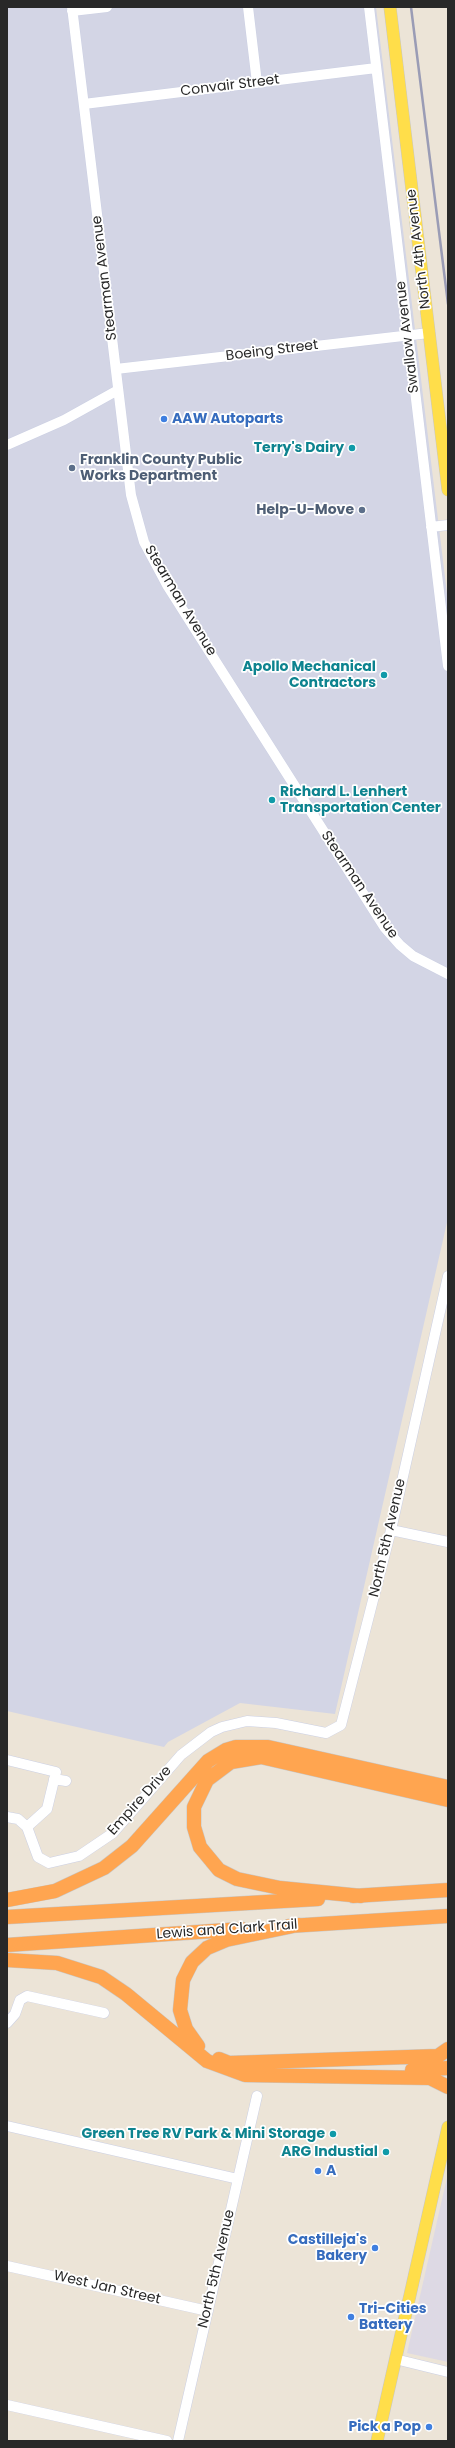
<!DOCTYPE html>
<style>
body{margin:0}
#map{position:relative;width:455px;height:2448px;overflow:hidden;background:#ece4d7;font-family:Poppins,sans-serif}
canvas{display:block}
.frame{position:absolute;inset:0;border:8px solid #282828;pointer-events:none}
</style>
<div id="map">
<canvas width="455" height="2448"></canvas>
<div class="frame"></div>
</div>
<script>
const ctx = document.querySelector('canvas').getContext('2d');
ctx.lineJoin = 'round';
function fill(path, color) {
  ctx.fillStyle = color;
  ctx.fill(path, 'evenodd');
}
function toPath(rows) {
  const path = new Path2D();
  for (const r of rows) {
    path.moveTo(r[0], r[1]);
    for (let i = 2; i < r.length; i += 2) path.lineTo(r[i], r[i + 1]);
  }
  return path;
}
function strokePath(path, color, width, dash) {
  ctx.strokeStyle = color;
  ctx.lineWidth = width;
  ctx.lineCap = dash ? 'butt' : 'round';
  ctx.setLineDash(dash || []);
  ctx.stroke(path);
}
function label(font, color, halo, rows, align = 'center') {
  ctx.font = font + ' Poppins,sans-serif';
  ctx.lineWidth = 3.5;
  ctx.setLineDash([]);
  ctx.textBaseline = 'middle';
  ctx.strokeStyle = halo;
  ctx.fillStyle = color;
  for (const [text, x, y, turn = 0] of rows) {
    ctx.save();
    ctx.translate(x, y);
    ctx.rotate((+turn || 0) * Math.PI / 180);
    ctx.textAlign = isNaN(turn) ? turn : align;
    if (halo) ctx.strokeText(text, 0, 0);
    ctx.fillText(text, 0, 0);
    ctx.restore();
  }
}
const industrial = toPath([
 [448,2173,448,2362,407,2353]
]);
const airport = toPath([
 [7,7,376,7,448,602,448,1218,335,1714,240,1703,168,1742,164,1747,7,1711]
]);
const minor = toPath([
 [72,7,131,495,144,542,167,585,385,928,400,945,413,956,448,974],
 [248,7,257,83],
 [369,7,448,666],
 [72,11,107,7],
 [84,104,376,68],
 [116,369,429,333],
 [7,445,64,420,118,390],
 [431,527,448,525],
 [391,1530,448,1542],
 [7,1760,56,1772,47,1809,27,1827],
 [54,1779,66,1781],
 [7,1817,18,1819,27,1827,38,1857,49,1863,79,1856,113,1833,181,1755,211,1732,222,1727,247,1721,276,1723,326,1733,341,1725,391,1530,448,1276],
 [7,2023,15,2014,20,2000,27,1996,104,2013],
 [7,2126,238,2179],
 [7,2266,208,2311],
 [395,2359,448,2372],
 [7,2405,167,2441],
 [178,2441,257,2096]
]);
const major = toPath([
 [390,7,448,490],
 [377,2441,448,2127]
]);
const highway = toPath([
 [353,1896,448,1890],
 [361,1896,280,1888,237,1879,219,1870,200,1847,194,1827,194,1807,207,1780,231,1762,261,1757,448,1800],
 [7,1900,55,1891,104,1868,132,1846,208,1761,226,1750,236,1747,268,1747,448,1787],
 [7,1917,318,1899],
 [289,1926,448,1916],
 [7,1945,242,1929],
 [7,1960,57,1963,101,1977,126,1994,207,2061,245,2075,430,2078,448,2087],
 [198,2046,186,2029,180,2010,183,1980,192,1962,207,1948,226,1940,298,1925],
 [219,2059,229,2063,438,2056,448,2049],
 [412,2070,448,2068]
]);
const rail = toPath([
 [411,7,448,304]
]);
const markers = [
 [164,419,4,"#3f7fe0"],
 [352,448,4,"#0f9aa8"],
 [72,468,4,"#5c6f8a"],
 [362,510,4,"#5c6f8a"],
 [384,675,4,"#0f9aa8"],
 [272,800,4,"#0f9aa8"],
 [333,2134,4,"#0f9aa8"],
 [386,2152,4,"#0f9aa8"],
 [318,2171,4,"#3f7fe0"],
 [375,2248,4,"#3f7fe0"],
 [351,2317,4,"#3f7fe0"],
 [429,2427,4,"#3f7fe0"]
];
const streetNames = [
 ["Convair Street",230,86,-7],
 ["North 4th Avenue",419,249,-97],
 ["Stearman Avenue",105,278,-97],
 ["Swallow Avenue",408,337,-97],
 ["Boeing Street",272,351,-7],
 ["Stearman Avenue",180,601,59],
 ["Stearman Avenue",359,885,56],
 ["North 5th Avenue",388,1538,-77],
 ["Empire Drive",140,1801,-48],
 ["Lewis and Clark Trail",227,1930,-4],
 ["North 5th Avenue",217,2269,-77],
 ["West Jan Street",107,2288,13]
];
const shopNames = [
 ["AAW Autoparts",172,419],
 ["A",326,2171],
 ["Castilleja's",367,2240,"right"],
 ["Bakery",367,2256,"right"],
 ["Tri-Cities",359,2309],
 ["Battery",359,2325],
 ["Pick a Pop",421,2427,"right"]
];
const cultureNames = [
 ["Terry's Dairy",344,448],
 ["Apollo Mechanical",376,667],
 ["Contractors",376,683],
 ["Richard L. Lenhert",280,792,"left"],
 ["Transportation Center",280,808,"left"],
 ["Green Tree RV Park & Mini Storage",325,2134],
 ["ARG Industial",378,2152]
];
const serviceNames = [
 ["Franklin County Public",80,460],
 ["Works Department",80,476],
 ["Help-U-Move",354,510,"right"]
];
fill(industrial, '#ddd9e4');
fill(airport, '#d3d5e5');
strokePath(minor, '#ccd0e3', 11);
strokePath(major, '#c7c7c7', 13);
strokePath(highway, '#c7c7c7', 15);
strokePath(minor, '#fff', 10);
strokePath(major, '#ffde4a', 12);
strokePath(highway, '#ffa550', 14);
strokePath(rail, '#9a9cb5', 2.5);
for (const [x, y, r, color] of markers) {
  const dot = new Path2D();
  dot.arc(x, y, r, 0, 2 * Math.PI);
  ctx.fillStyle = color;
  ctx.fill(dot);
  strokePath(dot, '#fff', 1.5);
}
label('14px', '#282828', '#fff', streetNames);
label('bold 14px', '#366cbe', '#fff', shopNames, 'left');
label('bold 14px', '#0d838f', '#fff', cultureNames, 'right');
label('bold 14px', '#4e5e75', '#fff', serviceNames, 'left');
</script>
